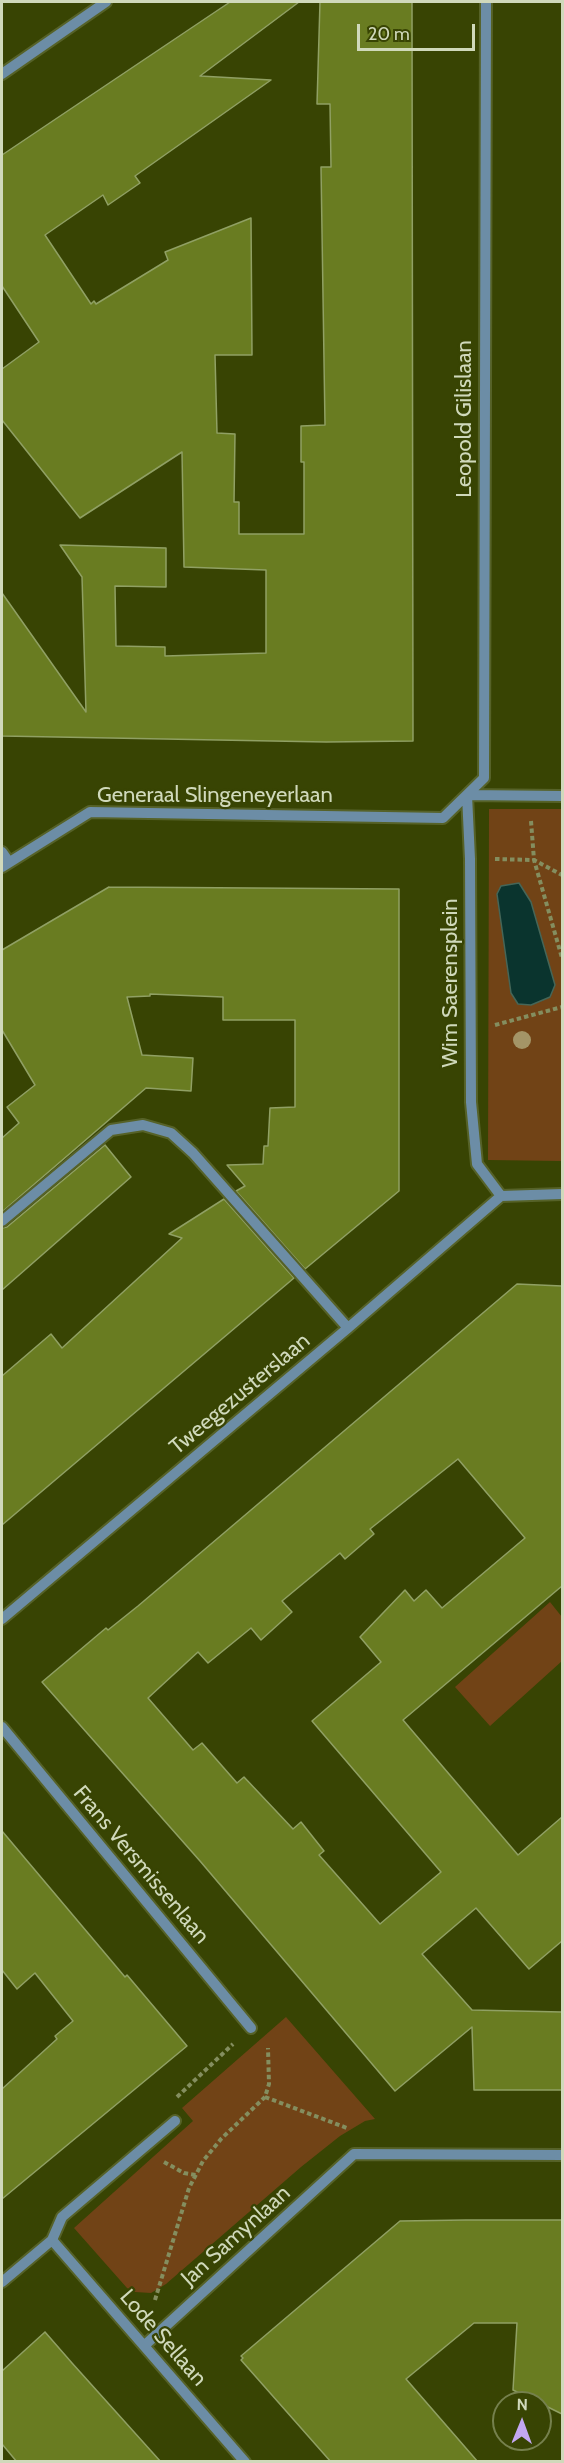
<!DOCTYPE html>
<style>
body{margin:0}
#map{position:relative;width:564px;height:2463px;overflow:hidden;background:#384403;font-family:Cabin,sans-serif}
canvas{display:block}
.frame{position:absolute;inset:0;border:3px solid #d0d9bb;pointer-events:none}
.north{position:absolute;left:492px;top:2391px;width:60px;height:60px;box-sizing:border-box;background:#384403;border:2px solid #75804d;border-radius:50%;rotate:1deg;font-size:16px;font-weight:700;line-height:24px;text-align:center;color:#d0d9bb}
.north::after{content:'';display:block;margin:auto;width:21px;height:27px;background:#c3a7f2;clip-path:polygon(50% 0,100% 100%,50% 72%,0 100%)}
.scale{position:absolute;left:357px;top:24px;width:118px;height:27px;box-sizing:border-box;border:3px solid #d0d9bb;border-top:0;padding-left:8px;font-size:18px;line-height:21px;white-space:nowrap;color:#d0d9bb;-webkit-text-stroke:4px #384403;paint-order:stroke}
</style>
<div id="map">
<canvas width="564" height="2463"></canvas>
<div class="frame"></div>
<div class="north">N</div>
<div class="scale">20 m</div>
</div>
<script>
const ctx = document.querySelector('canvas').getContext('2d');
ctx.lineJoin = 'round';
function fill(path, color) {
  ctx.fillStyle = color;
  ctx.fill(path, 'evenodd');
}
function toPath(rows) {
  const path = new Path2D();
  for (const r of rows) {
    path.moveTo(r[0], r[1]);
    for (let i = 2; i < r.length; i += 2) path.lineTo(r[i], r[i + 1]);
  }
  return path;
}
function strokePath(path, color, width, dash) {
  ctx.strokeStyle = color;
  ctx.lineWidth = width;
  ctx.lineCap = dash ? 'butt' : 'round';
  ctx.setLineDash(dash || []);
  ctx.stroke(path);
}
function label(font, color, halo, rows, align = 'center') {
  ctx.font = font + ' Cabin,sans-serif';
  ctx.lineWidth = 4.5;
  ctx.setLineDash([]);
  ctx.textBaseline = 'middle';
  ctx.strokeStyle = halo;
  ctx.fillStyle = color;
  for (const [text, x, y, turn = 0] of rows) {
    ctx.save();
    ctx.translate(x, y);
    ctx.rotate((+turn || 0) * Math.PI / 180);
    ctx.textAlign = isNaN(turn) ? turn : align;
    if (halo) ctx.strokeText(text, 0, 0);
    ctx.fillText(text, 0, 0);
    ctx.restore();
  }
}
const green = toPath([
 [489,809,562,809,562,1161,488,1160],
 [550,1602,562,1617,562,1661,490,1726,455,1687],
 [286,2017,375,2119,365,2121,340,2136,301,2167,166,2284,151,2293,135,2292,127,2288,74,2228,193,2121,182,2108]
]);
const water = toPath([
 [519,883,531,902,555,985,550,997,531,1005,518,1004,511,993,497,894,501,886,519,883]
]);
const building = toPath([
 [230,2,299,2,200,76,271,80,135,176,140,183,108,205,103,195,45,235,91,304,94,301,96,304,168,260,165,252,251,218,252,355,215,355,217,433,235,434,234,502,239,502,239,534,304,534,304,462,301,462,301,426,325,425,321,167,331,167,330,104,317,104,320,2,412,2,413,741,326,742,2,736,2,593,86,712,82,577,60,545,166,548,166,587,115,586,116,646,165,647,165,656,266,653,266,570,184,567,182,452,80,518,2,420,2,369,39,342,2,286,2,155,230,2],
 [109,887,399,889,399,1191,305,1269,236,1191,245,1186,227,1165,263,1164,264,1146,268,1146,270,1108,295,1107,295,1020,223,1020,223,997,150,994,150,996,127,997,142,1055,193,1058,191,1091,146,1088,2,1212,2,1138,19,1123,7,1107,35,1085,2,1030,2,950,109,887],
 [105,1145,131,1177,2,1290,2,1228,7,1227,105,1145],
 [224,1199,294,1278,2,1525,2,1376,51,1334,62,1348,182,1238,169,1234,224,1199],
 [517,1284,562,1286,562,1586,403,1720,518,1855,562,1817,562,1941,529,1969,476,1908,422,1954,472,2010,562,2012,562,2090,474,2090,472,2027,395,2091,200,1861,42,1682,106,1628,108,1630,138,1606,517,1284],
 [458,1459,525,1538,442,1608,426,1590,414,1601,405,1590,360,1637,381,1662,312,1721,441,1872,380,1924,319,1855,324,1851,301,1822,293,1829,244,1777,237,1783,202,1743,193,1750,148,1698,198,1652,208,1663,251,1628,261,1640,292,1612,282,1601,340,1553,345,1559,374,1534,370,1529,458,1459],
 [2,1831,125,1977,127,1975,187,2046,2,2199,2,2089,57,2039,55,2036,73,2021,35,1973,17,1989,2,1970,2,1831],
 [466,2220,562,2220,562,2414,513,2390,517,2323,474,2323,406,2379,478,2462,331,2462,241,2360,243,2358,241,2356,400,2221,466,2220],
 [45,2332,72,2363,161,2462,17,2462,2,2444,2,2371,45,2332]
]);
const path = toPath([
 [531,821,534,860,562,958],
 [495,859,534,860,562,875],
 [495,1025,562,1007],
 [177,2097,233,2044],
 [265,2097,347,2128],
 [164,2162,184,2173,196,2175],
 [155,2300,189,2188,203,2161,221,2139,265,2097,269,2084,268,2048]
]);
const minor = toPath([
 [2,74,106,2],
 [2,852,9,862],
 [2,867,90,812,443,818,484,778,486,2],
 [501,1196,477,1164,471,1102,470,859,467,795,562,796],
 [501,1196,562,1194],
 [2,1221,111,1130,143,1125,171,1133,193,1153,348,1328],
 [2,1619,348,1328,501,1196],
 [2,1727,251,2028],
 [52,2240,245,2462],
 [2,2282,52,2240,62,2217,175,2121],
 [145,2345,354,2154,562,2155]
]);
const trees = [
 [522,1040]
];
const streetNames = [
 ["Leopold Gilislaan",465,419,-90],
 ["Generaal Slingeneyerlaan",215,796],
 ["Wim Saerensplein",451,983,-90],
 ["Tweegezusterslaan",240,1394,-40],
 ["Frans Versmissenlaan",141,1865,50],
 ["Jan Samynlaan",236,2236,-42],
 ["Lode Sellaan",163,2338,49]
];
fill(green, '#714316');
fill(water, '#0a342e');
strokePath(water, '#456658', 1.5);
fill(building, '#697c21');
strokePath(building, '#90a064', 1.5);
strokePath(minor, '#566228', 14);
strokePath(path, '#848e5f', 4, [4.5, 3]);
strokePath(minor, '#6c8da6', 10);
ctx.fillStyle = '#a49567';
for (const [x, y] of trees) {
  ctx.beginPath();
  ctx.arc(x, y, 9, 0, 2 * Math.PI);
  ctx.fill();
}
label('22px', '#d0d9bb', '#384403', streetNames);
</script>
